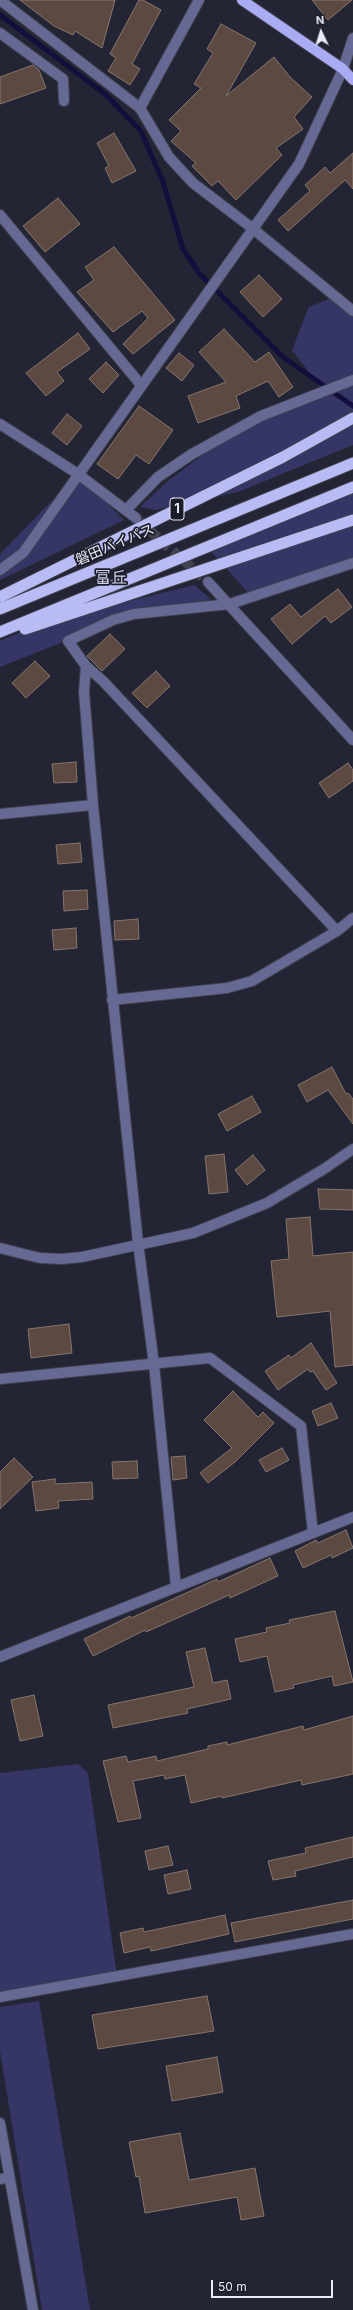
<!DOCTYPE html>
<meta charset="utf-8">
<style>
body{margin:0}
#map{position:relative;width:353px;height:2310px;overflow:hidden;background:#242534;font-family:Inter,sans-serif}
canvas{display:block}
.north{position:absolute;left:301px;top:12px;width:40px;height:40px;-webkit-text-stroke:3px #1b1c2a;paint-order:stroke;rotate:356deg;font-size:11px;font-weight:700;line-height:16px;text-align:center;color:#e9eaf4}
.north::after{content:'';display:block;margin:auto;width:14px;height:18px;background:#e9eaf4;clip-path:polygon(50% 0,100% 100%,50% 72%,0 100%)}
.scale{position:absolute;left:211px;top:2280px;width:122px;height:18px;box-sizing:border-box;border:2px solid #e9eaf4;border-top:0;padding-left:5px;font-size:12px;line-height:14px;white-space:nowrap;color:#e9eaf4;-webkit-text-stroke:3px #1b1c2a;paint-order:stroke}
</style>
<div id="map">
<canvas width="353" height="2310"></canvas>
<div class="north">N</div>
<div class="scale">50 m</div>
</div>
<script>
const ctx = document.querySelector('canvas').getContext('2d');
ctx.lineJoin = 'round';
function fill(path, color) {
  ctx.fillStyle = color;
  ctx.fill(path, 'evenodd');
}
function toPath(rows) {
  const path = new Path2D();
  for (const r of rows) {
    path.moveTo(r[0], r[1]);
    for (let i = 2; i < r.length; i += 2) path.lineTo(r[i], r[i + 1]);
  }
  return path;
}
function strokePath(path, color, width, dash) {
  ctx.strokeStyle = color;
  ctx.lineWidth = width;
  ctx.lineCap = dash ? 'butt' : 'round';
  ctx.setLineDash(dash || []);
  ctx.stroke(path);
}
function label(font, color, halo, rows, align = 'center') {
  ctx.font = font + ' Inter,"Noto Sans JP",sans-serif';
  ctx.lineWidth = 3.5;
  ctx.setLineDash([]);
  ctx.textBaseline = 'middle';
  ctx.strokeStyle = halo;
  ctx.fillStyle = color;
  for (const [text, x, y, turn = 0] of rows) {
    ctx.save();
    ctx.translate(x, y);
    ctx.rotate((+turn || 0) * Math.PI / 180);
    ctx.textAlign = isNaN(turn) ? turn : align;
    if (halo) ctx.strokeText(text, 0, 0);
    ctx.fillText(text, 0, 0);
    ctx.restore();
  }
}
const green = toPath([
 [336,296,353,312,353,445,238,492,155,510,140,507,169,480,236,430,323,391,292,350,309,307],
 [78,474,124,520,0,580,0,554],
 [353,490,353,563,252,597,207,547],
 [194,585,211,599,134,614,0,667,0,641,42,623],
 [78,1764,88,1773,117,1976,0,1996,0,1773],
 [39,2001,90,2310,42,2310,0,2051,0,2007]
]);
const stream = toPath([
 [0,15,105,94,141,131,163,182,183,249,199,273,283,357,353,406]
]);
const building = toPath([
 [20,0,115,0,102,48,75,31,73,35,54,26,20,0],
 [139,0,143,0,161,10,132,64,140,69,130,85,108,71,116,58,110,54,139,0],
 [312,0,352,0,328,20,312,0],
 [221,24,256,43,226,96,274,57,290,77,312,97,294,117,303,129,276,148,282,155,236,200,218,181,212,186,192,166,196,163,171,141,181,131,169,120,201,88,194,84,213,53,207,49,221,24],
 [33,65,39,70,46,88,0,104,0,77,33,65],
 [114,133,136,171,112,183,105,168,109,166,97,143,114,133],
 [353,153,353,189,345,180,288,231,278,220,310,191,305,185,325,167,330,173,353,153],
 [58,198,80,224,45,252,23,226,58,198],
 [114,247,175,320,133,354,123,344,148,318,142,311,113,332,77,292,94,280,85,267,114,247],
 [259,275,282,299,263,317,240,292,259,275],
 [224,329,255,362,269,352,293,387,279,397,268,381,236,396,240,408,198,423,188,396,226,382,199,352,224,329],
 [78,333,90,349,57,372,64,381,46,396,26,373,78,333],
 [179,353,194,365,182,381,166,368,179,353],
 [106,362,119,375,103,393,89,379,106,362],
 [139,406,173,430,149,464,136,455,118,479,97,464,139,406],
 [67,414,82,426,67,445,52,433,67,414],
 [338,589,352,607,331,623,325,616,292,644,271,619,290,604,301,617,338,589],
 [110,634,125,649,102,671,87,656,110,634],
 [35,661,50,676,26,698,12,683,35,661],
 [156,671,170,686,147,708,132,693,156,671],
 [76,762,77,782,54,783,52,764,76,762],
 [348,763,353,770,353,781,329,798,319,783,348,763],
 [80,843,82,862,58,864,56,845,80,843],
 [87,890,88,909,64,911,63,891,87,890],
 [138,919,139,939,115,940,114,921,138,919],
 [76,928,77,948,54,950,52,930,76,928],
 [332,1067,346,1094,348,1093,353,1099,353,1124,328,1090,307,1102,298,1085,332,1067],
 [252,1096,261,1112,227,1131,218,1114,252,1096],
 [224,1154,228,1192,209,1194,205,1156,224,1154],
 [253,1155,265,1170,247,1185,235,1170,253,1155],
 [318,1189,353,1190,353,1210,320,1209,318,1189],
 [310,1217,313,1256,353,1252,353,1365,335,1367,330,1311,277,1317,271,1261,289,1259,286,1219,310,1217],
 [69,1324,72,1353,31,1358,28,1329,69,1324],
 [311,1343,337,1383,326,1390,313,1371,310,1372,308,1369,278,1390,265,1371,289,1355,291,1358,311,1343],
 [233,1391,258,1417,263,1412,274,1423,235,1462,208,1483,200,1473,232,1448,204,1420,233,1391],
 [331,1403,338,1418,318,1426,312,1411,331,1403],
 [282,1448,289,1460,266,1472,259,1460,282,1448],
 [185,1456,187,1478,173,1480,171,1457,185,1456],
 [14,1458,33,1477,0,1509,0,1472,14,1458],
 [137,1461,138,1478,113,1479,112,1462,137,1461],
 [55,1479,55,1484,92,1482,93,1499,58,1501,59,1508,36,1511,32,1482,55,1479],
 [346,1530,353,1548,332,1558,331,1555,303,1568,295,1551,316,1540,318,1543,346,1530],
 [270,1558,278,1576,230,1598,229,1595,146,1632,145,1630,93,1656,84,1639,130,1616,131,1618,217,1579,218,1582,270,1558],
 [335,1611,353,1682,334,1686,332,1676,293,1685,294,1688,275,1692,267,1656,240,1662,235,1639,267,1632,266,1628,290,1623,289,1620,335,1611],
 [205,1648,213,1683,227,1680,231,1699,187,1709,188,1713,113,1728,108,1705,194,1687,186,1652,205,1648],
 [34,1695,43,1736,20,1741,11,1700,34,1695],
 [353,1716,353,1774,302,1785,301,1780,222,1798,222,1796,191,1803,185,1775,165,1779,164,1775,133,1781,141,1818,118,1822,103,1761,126,1756,128,1762,156,1756,157,1761,208,1749,208,1746,227,1742,227,1745,303,1726,304,1730,353,1716],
 [353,1837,353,1857,295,1871,296,1876,273,1880,268,1861,306,1853,305,1848,353,1837],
 [168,1846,173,1865,149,1870,145,1851,168,1846],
 [187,1870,191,1889,168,1894,164,1875,187,1870],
 [353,1900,353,1919,235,1942,231,1923,353,1900],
 [225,1915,229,1934,151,1951,150,1947,124,1953,120,1933,143,1928,144,1932,225,1915],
 [207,1996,214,2031,98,2049,92,2015,207,1996],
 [217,2057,223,2092,172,2101,166,2066,217,2057],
 [180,2133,189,2180,255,2168,264,2216,241,2220,237,2197,145,2213,139,2176,136,2177,129,2142,180,2133]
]);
const tertiaryTunnel = toPath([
 [139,521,208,582]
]);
const minor = toPath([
 [0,0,140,108,169,157,193,183,252,228,353,311],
 [0,33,63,79,64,101],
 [140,108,199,0],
 [0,215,141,385],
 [126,510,158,477,192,454,261,416,353,380],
 [86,666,84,692,93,805,138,1243,154,1364,176,1587],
 [0,814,93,805],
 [337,931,103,681,86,666,68,641,113,620,134,614,230,604,353,563],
 [112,1000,227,988,252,981,337,931,353,918],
 [0,1248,40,1258,62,1259,82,1257,193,1233,267,1203,324,1169,353,1149],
 [0,1379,210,1358,301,1426,313,1533],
 [0,2179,9,2178]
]);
const tertiary = toPath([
 [0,424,78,474,136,518],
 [0,570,23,553,299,164,343,69,353,38],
 [208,582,353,740],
 [0,1657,353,1517],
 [0,1997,353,1934],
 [0,2123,33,2310]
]);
const primary = toPath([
 [242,0,343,69,353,80]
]);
const trunk = toPath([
 [0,597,283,457,353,418],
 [0,609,353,463],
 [25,629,353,520],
 [0,632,353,487]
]);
const shields = [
 [177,509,14]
];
const shieldNames = [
 ["1",177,509]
];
const streetNames = [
 ["磐田バイパス",115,545,-23]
];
const quarterNames = [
 ["富丘",111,578]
];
fill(green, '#353566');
strokePath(stream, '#140e3d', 5);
fill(building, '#5c4a42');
strokePath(building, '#87756c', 1);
strokePath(tertiaryTunnel, '#424351', 10, [10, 5]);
strokePath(minor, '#40414f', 12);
strokePath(tertiary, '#40414f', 12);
strokePath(primary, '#40414f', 12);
strokePath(trunk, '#40414f', 13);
strokePath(minor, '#666993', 10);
strokePath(tertiary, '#666993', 10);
strokePath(primary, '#a9acf2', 10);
strokePath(trunk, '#b9bcf4', 11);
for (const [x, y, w] of shields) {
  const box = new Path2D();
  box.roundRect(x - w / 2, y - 11, w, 22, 3);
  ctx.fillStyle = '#1b1c2a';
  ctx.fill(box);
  strokePath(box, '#e9eaf4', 1);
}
label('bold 13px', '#e9eaf4', null, shieldNames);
label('14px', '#e9eaf4', '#1b1c2a', streetNames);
label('16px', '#d1d3e6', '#1b1c2a', quarterNames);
</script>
